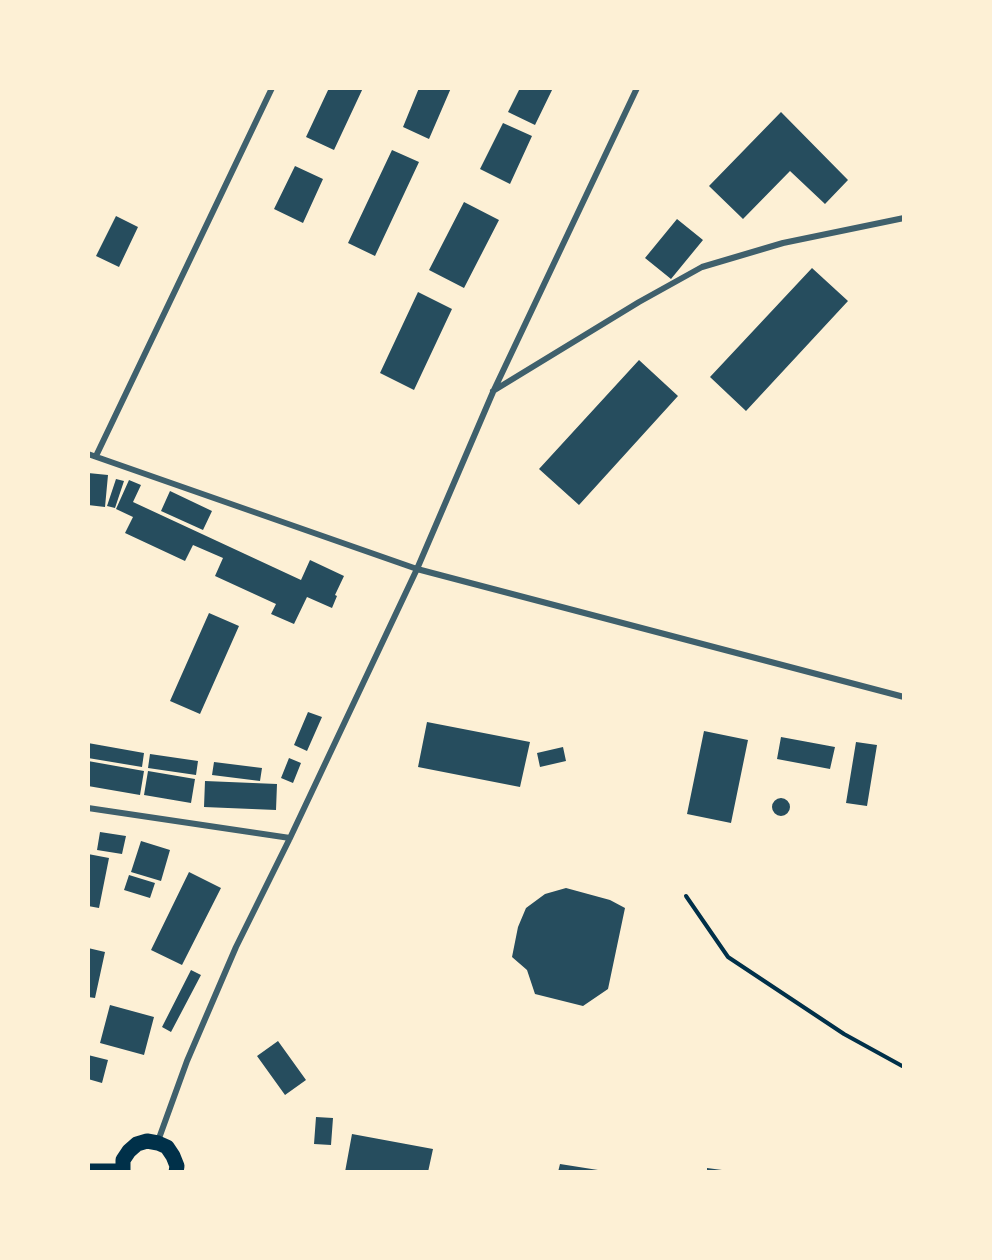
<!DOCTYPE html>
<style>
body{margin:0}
#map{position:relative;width:992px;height:1260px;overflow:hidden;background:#fdf0d5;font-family:Cabin,sans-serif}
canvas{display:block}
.frame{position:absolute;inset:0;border:90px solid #fdf0d5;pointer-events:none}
</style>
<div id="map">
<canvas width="992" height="1260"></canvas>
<div class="frame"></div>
</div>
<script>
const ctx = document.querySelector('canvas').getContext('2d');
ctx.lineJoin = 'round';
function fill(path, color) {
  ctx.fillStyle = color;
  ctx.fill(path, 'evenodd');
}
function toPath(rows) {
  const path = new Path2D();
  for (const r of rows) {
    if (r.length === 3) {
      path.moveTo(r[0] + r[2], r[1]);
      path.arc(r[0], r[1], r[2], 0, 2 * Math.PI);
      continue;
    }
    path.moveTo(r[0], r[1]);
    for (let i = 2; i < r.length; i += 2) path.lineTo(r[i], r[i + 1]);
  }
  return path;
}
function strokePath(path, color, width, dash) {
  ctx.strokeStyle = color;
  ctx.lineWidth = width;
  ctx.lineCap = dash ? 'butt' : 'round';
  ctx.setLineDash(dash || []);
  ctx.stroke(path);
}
const building = toPath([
 [329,88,363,88,334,150,306,137],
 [419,88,451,88,429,139,403,127],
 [520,88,553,88,535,125,508,112],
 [781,112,848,180,825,204,790,171,743,219,709,186],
 [503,123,532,136,510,184,480,169],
 [392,150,419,162,375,256,348,243],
 [295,166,323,179,303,223,274,209],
 [464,202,499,220,464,288,429,270],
 [116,216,138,227,119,267,96,256],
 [677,219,703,240,671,279,645,258],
 [812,268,848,301,746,411,710,377],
 [418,292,452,309,414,390,380,373],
 [639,360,678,396,579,505,539,469],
 [88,473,108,475,105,507,88,505],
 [116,479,124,481,115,508,107,506],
 [129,480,141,485,133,502,301,580,310,560,344,576,335,595,337,596,332,608,307,597,294,624,271,614,276,604,215,576,223,558,193,545,185,561,125,533,133,517,116,509],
 [170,491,212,511,203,530,161,511],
 [209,613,239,626,200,714,170,701],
 [308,712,322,717,307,751,294,745],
 [427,722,530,742,520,787,418,767],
 [704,731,748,740,731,823,687,814],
 [781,737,835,747,830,769,777,759],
 [856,742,877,745,867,806,846,803],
 [88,743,144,753,142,767,88,758],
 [563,747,566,761,540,767,537,753],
 [150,754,198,761,196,775,148,768],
 [289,758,301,763,293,783,281,778],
 [88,761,144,771,140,795,88,786],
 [214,762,262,768,260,781,212,775],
 [148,771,195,779,191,803,144,795],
 [205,781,277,784,276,810,204,807],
 [781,807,9],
 [100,832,126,836,122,854,97,850],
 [141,841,170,850,161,881,131,872],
 [88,854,109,858,99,908,88,906],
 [189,872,221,888,182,965,151,950],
 [129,875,155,883,150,898,124,890],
 [566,888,610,900,625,908,608,989,583,1006,535,994,527,970,512,957,518,927,526,908,545,894],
 [88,948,105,952,95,998,88,997],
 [191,970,201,975,171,1032,162,1027],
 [110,1005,154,1017,144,1055,100,1043],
 [278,1041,306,1080,285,1095,257,1056],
 [88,1055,108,1060,102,1083,88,1079],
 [316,1117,333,1118,331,1145,314,1144],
 [352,1134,433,1149,428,1172,345,1172],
 [560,1164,598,1170,598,1172,558,1172],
 [707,1168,722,1170,722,1172,707,1172]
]);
const path = toPath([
 [686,896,728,957,844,1034,904,1067]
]);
const minor = toPath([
 [493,391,639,302,702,267,783,243,904,218],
 [88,454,417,569,904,697],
 [96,456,272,88],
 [88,808,290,838],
 [158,1141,187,1061,236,947,290,838,417,569,493,392,637,88]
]);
const primary = toPath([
 [88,1171,122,1171],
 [123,1172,123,1160,129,1151,137,1144,147,1141,158,1143,167,1147,173,1156,177,1166,176,1172]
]);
fill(building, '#264d5e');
strokePath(path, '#003049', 4);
strokePath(minor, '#3f606c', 6);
strokePath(primary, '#003049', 15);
</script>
